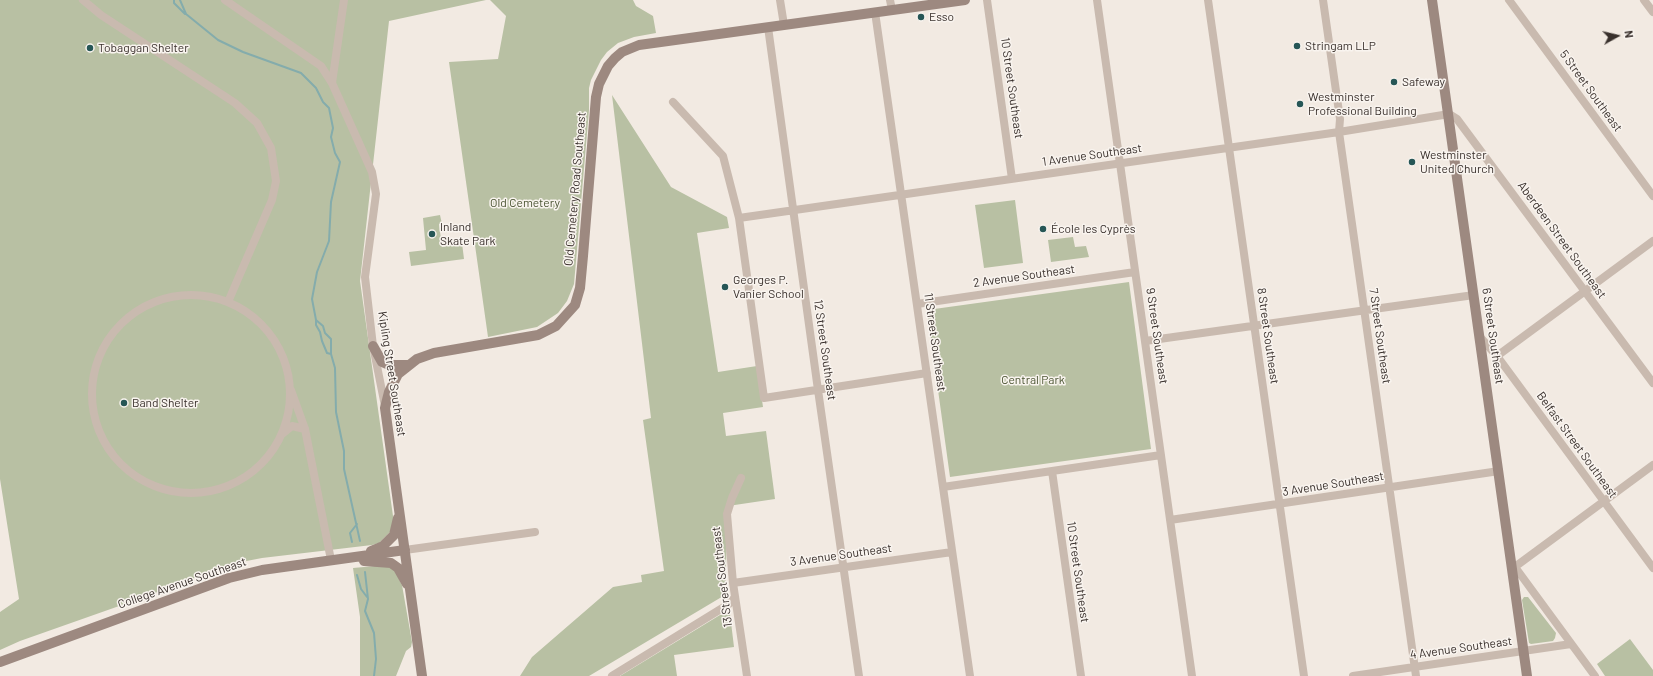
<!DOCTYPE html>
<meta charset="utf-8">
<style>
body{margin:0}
#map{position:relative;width:1653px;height:676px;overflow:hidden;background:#f2eae2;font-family:Barlow,sans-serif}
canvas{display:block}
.north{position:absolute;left:1597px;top:16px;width:40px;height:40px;-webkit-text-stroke:3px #f9f4ef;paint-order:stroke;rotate:82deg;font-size:11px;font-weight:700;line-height:16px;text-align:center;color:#39302c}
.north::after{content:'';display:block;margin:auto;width:14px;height:18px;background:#39302c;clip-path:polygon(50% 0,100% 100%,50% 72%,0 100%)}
</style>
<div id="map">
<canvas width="1653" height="676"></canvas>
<div class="north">N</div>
</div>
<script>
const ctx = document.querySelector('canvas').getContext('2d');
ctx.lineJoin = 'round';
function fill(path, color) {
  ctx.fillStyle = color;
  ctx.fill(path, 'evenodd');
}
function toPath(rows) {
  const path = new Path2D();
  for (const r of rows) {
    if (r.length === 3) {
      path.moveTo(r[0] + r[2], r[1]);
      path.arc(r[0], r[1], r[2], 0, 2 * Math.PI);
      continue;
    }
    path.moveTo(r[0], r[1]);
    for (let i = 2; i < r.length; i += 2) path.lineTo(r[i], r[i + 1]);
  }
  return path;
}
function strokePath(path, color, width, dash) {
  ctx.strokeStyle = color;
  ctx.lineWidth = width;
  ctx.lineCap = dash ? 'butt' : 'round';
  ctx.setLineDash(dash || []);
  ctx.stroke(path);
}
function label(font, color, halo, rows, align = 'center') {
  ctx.font = font + ' Barlow,sans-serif';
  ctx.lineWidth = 3;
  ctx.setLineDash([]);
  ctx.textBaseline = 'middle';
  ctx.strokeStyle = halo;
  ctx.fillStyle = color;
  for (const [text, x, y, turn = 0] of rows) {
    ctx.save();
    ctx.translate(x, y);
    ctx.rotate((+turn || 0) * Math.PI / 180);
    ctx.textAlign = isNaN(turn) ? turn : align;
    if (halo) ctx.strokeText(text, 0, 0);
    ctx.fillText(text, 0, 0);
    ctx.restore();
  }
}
const green = toPath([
 [0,0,486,0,389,21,360,281,393,516,393,524,390,532,379,543,372,545,262,558,231,564,139,599,20,641,0,650,0,612,19,599,0,479],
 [490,0,633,0,636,6,653,16,656,33,634,37,618,43,607,52,601,60,591,80,589,88,589,110,574,284,567,301,558,313,537,327,488,337,449,62,498,59,506,16],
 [612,95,671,187,727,217,729,228,697,233,718,372,757,366,763,407,723,413,726,436,766,431,775,499,728,506,725,595,589,676,520,676,532,657,613,587,642,582,641,575,664,571,643,420,651,418],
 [1015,200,1023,263,984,268,975,205],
 [440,215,442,224,439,224,442,247,462,243,464,259,411,266,409,252,426,250,423,218],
 [1073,237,1075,247,1086,246,1089,257,1051,262,1048,240],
 [1129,282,1151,449,950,477,927,310],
 [386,565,394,569,402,585,412,642,411,647,406,651,396,676,360,676,360,617,353,568],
 [1524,597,1528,597,1556,633,1555,638,1553,641,1531,644,1529,643,1522,600],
 [730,614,734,647,674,655,677,676,620,676,720,615],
 [1630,639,1653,670,1653,676,1605,676,1597,664]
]);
const stream = toPath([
 [174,0,174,3,185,14],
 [180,0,186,14,218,40,243,52,301,73,316,88,323,102,329,108,333,128,331,137,335,153,340,162,331,202,329,241,317,272,312,299,316,320,323,326,325,333,331,339,331,354,335,368,336,412,344,451,344,469,360,541],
 [316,320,316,325,320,332,322,341,327,353,331,354],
 [352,542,350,533,357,524],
 [365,572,368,599,365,611,374,633,376,659,374,676],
 [357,575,361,589,367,597]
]);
const street = toPath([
 [83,0,101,15,235,103,257,123,271,148,276,181,272,200,228,302],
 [225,0,321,66,332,83,372,172,376,194,365,277,373,346,385,406],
 [780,0,784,25],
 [890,0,892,10],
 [987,0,1012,179],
 [1097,0,1192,676],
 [1208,0,1304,676],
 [1323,0,1340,119,1339,132,1416,676],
 [1509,0,1653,196],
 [1644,0,1653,12],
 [875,12,970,676],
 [768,27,818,390,859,676],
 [332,83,344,0],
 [673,102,723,156,739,218,764,398,927,373],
 [739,218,1339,132,1449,114,1457,119,1653,383],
 [191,394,99],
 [917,304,1135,272],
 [1480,337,1497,356,1653,568],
 [1145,341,1474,295],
 [1497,356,1653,241],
 [291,390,305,429,331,560],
 [281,435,292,426,305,429],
 [1052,471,1081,676],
 [741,478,732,498,727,514,733,583,747,676],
 [943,487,1161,455],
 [1170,520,1499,471],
 [405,550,535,532],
 [1515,567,1595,676],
 [1512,569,1653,465],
 [733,583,952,552],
 [612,676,729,604,735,597],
 [1353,676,1571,644]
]);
const secondary = toPath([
 [1432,0,1527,676],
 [373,346,382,362,389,365,408,365],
 [371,551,383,546,394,535,398,518],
 [364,561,391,563,398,568,407,584],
 [0,662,229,578,262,570,405,550],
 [422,676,385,408,389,392,398,374,417,359,434,353,538,335,556,326,575,305,580,288,583,256,596,97,599,84,608,66,615,58,622,52,639,45,965,0]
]);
const markers = [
 [921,17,4,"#265656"],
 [1297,46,4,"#265656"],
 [90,48,4,"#265656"],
 [1394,82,4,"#265656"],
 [1300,104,4,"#265656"],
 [1412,162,4,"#265656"],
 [1043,229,4,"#265656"],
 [432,234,4,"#265656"],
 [725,287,4,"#265656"],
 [124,403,4,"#265656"]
];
const poiNames = [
 ["Esso",929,17],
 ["Stringam LLP",1305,46],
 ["Tobaggan Shelter",98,48],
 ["Safeway",1402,82],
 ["Westminster",1308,97],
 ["Professional Building",1308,111],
 ["Westminster",1420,155],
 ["United Church",1420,169],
 ["Inland",440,227],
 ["Skate Park",440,241],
 ["École les Cyprès",1051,229],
 ["Georges P.",733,280],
 ["Vanier School",733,294],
 ["Band Shelter",132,403]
];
const streetNames = [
 ["10 Street Southeast",1012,88,82],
 ["5 Street Southeast",1591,91,54],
 ["1 Avenue Southeast",1092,155,-8],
 ["Old Cemetery Road Southeast",575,189,-85],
 ["Aberdeen Street Southeast",1562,240,54],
 ["2 Avenue Southeast",1024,276,-8],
 ["9 Street Southeast",1157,336,82],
 ["8 Street Southeast",1268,336,82],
 ["7 Street Southeast",1380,336,82],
 ["6 Street Southeast",1493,336,82],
 ["11 Street Southeast",935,342,82],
 ["12 Street Southeast",825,350,82],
 ["Kipling Street Southeast",392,374,81],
 ["Belfast Street Southeast",1577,445,54],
 ["3 Avenue Southeast",1333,484,-9],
 ["3 Avenue Southeast",841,555,-8],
 ["10 Street Southeast",1078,572,82],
 ["13 Street Southeast",722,577,-97],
 ["College Avenue Southeast",182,583,-19],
 ["4 Avenue Southeast",1461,648,-8]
];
const parkNames = [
 ["Old Cemetery",525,203],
 ["Central Park",1033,380]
];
fill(green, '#b8c0a3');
strokePath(stream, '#84acac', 2);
strokePath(street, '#c9baaf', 8);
strokePath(secondary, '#9d8980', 10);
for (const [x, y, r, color] of markers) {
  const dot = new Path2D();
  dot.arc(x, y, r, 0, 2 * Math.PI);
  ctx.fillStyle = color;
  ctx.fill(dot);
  strokePath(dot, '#f9f4ef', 1.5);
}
label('12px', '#39302c', '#f9f4ef', poiNames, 'left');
label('12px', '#39302c', '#f9f4ef', streetNames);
label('12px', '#4a5432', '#f9f4ef', parkNames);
</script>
